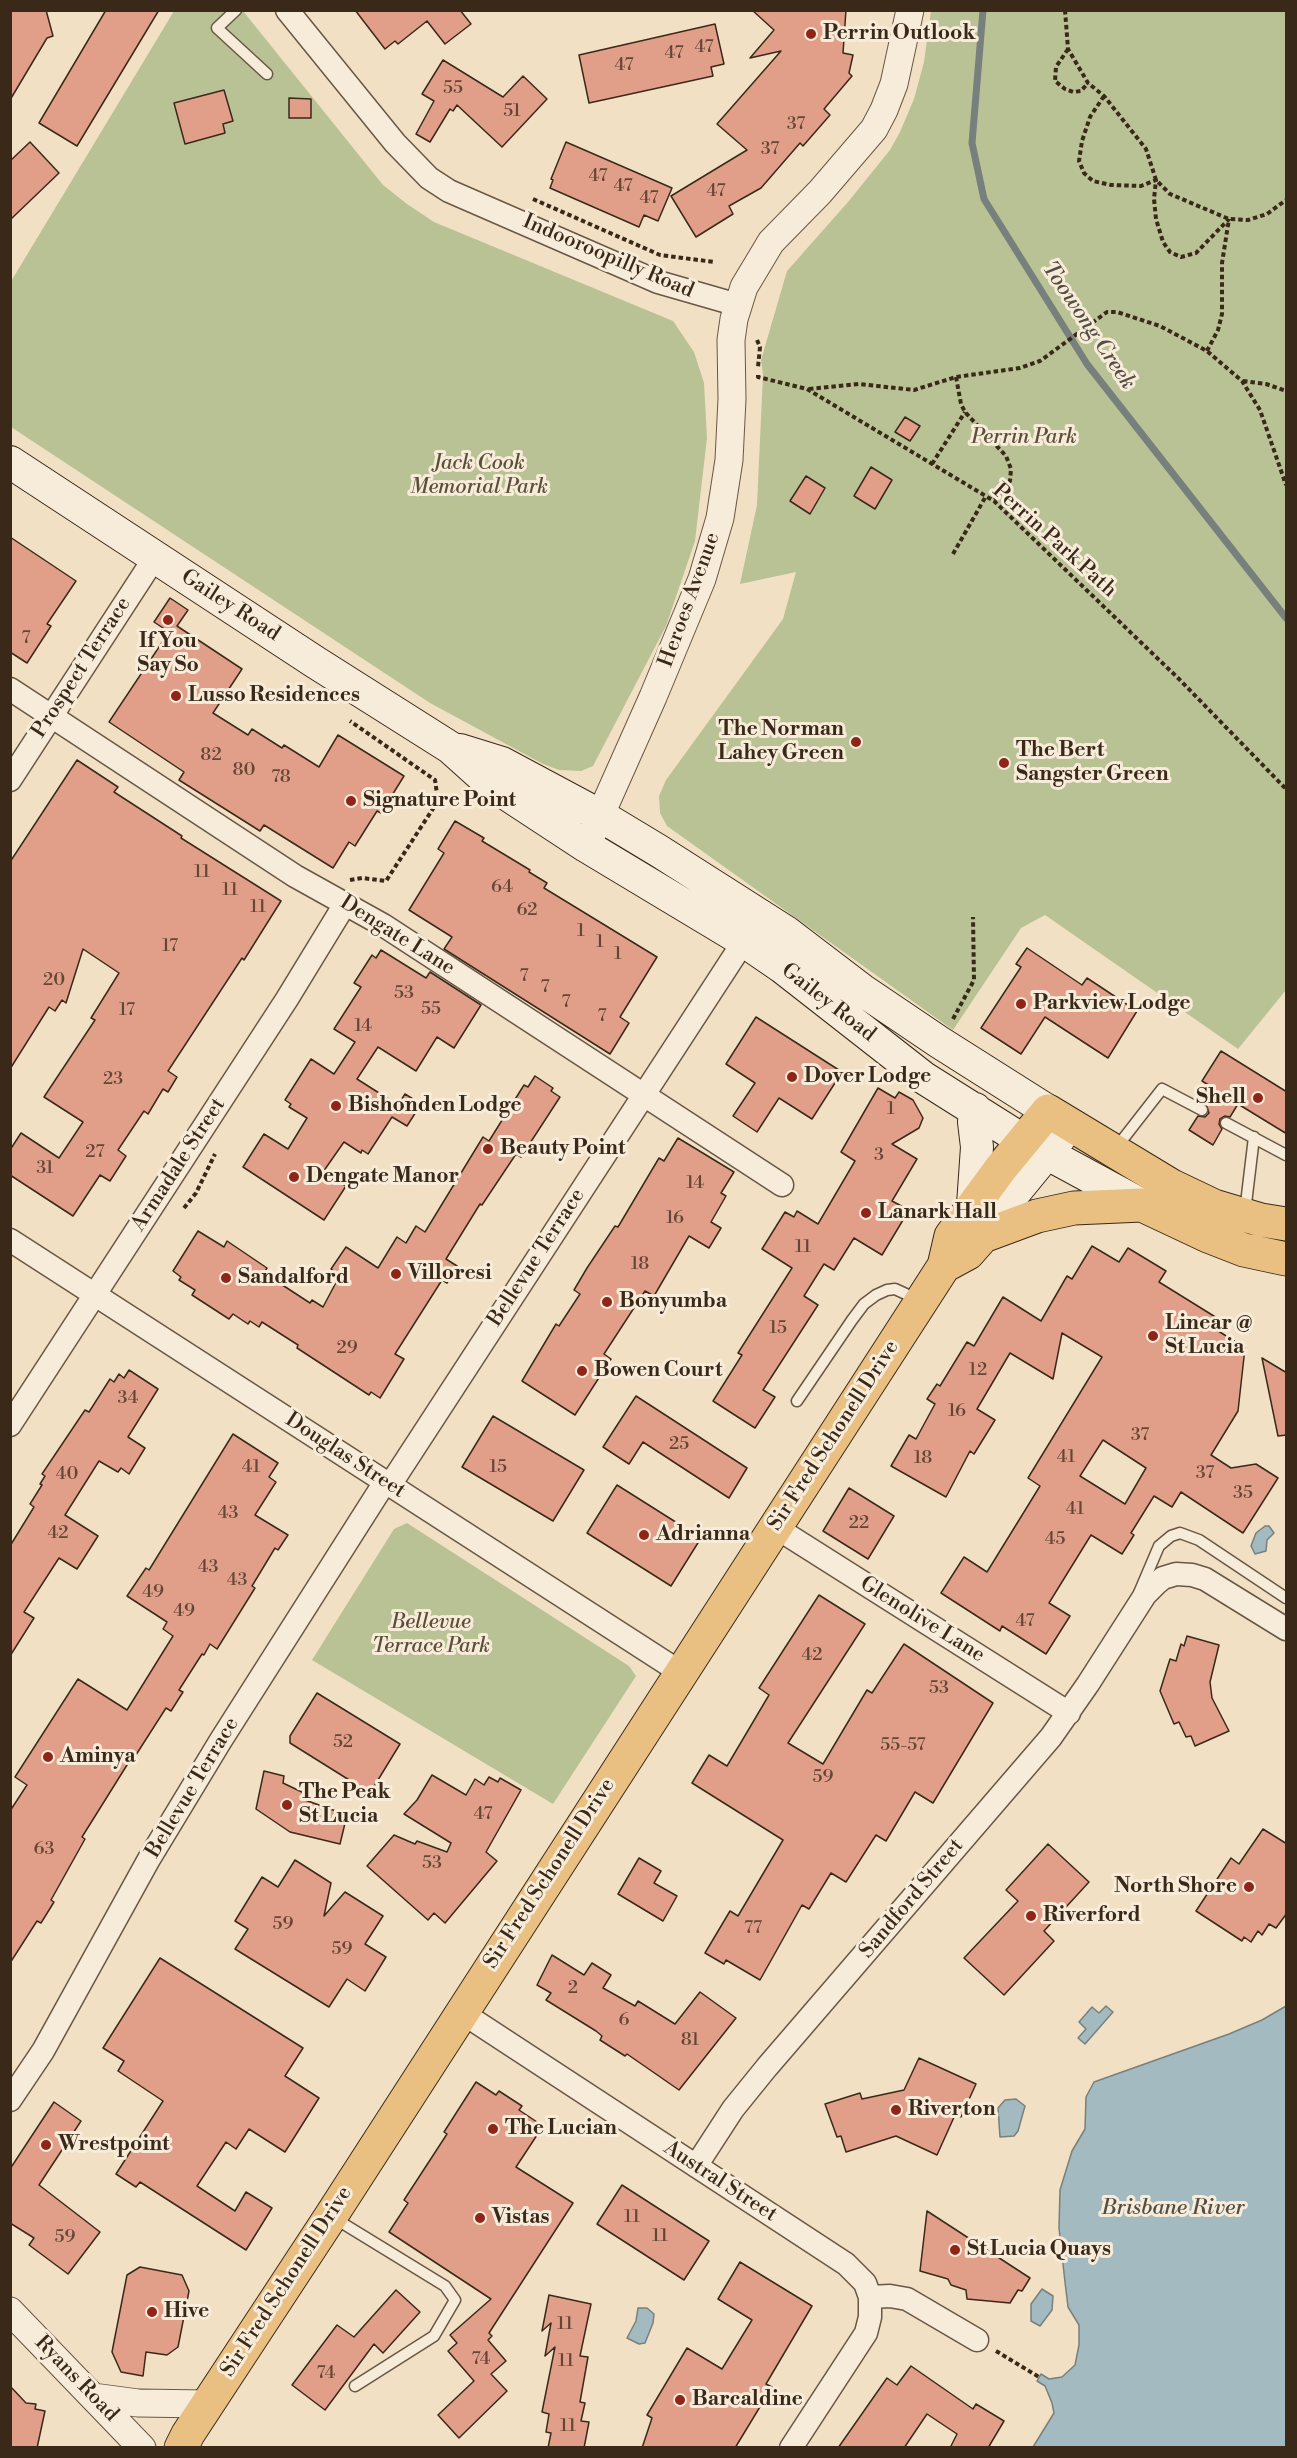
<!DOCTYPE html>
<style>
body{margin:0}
#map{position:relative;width:1297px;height:2458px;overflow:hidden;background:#f2e0c4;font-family:"Libre Bodoni",serif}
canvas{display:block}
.frame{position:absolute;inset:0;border:12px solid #3a2919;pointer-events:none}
</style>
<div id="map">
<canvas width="1297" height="2458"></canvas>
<div class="frame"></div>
</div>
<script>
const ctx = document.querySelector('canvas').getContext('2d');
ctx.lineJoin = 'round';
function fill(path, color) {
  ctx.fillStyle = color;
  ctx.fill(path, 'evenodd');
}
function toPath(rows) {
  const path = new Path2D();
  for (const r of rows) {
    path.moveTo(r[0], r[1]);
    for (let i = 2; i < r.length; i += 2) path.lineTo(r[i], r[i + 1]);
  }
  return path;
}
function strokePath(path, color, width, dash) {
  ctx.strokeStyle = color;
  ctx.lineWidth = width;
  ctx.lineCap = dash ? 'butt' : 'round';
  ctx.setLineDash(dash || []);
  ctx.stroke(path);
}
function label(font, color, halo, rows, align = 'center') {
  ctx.font = font + ' "Libre Bodoni",serif';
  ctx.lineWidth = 6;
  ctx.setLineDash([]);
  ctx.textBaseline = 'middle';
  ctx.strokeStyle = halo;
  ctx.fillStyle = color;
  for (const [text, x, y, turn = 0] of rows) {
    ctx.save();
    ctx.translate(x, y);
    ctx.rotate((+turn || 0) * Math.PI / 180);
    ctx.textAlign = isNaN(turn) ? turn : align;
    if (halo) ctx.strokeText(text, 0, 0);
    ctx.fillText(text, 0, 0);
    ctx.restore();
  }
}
const green = toPath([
 [174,11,243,11,383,185,407,204,434,222,673,321,694,352,704,383,707,438,695,541,666,626,593,766,581,771,559,770,543,764,430,703,11,427,10,283],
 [931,11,1286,11,1286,990,1238,1049,1045,915,1021,928,953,1030,667,826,660,813,659,796,666,780,783,619,796,572,740,584,757,505,763,374,761,360,787,271,848,202,890,150,900,132,914,99,924,62],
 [407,1523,629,1666,636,1676,553,1804,312,1660,394,1529]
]);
const water = toPath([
 [1265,1526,1269,1526,1274,1533,1267,1540,1266,1551,1255,1554,1251,1546,1256,1533,1265,1526],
 [1106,2006,1113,2012,1085,2044,1078,2038,1086,2029,1079,2022,1092,2007,1099,2013,1106,2006],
 [1286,2006,1286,2447,1033,2447,1054,2413,1052,2403,1045,2386,1037,2381,1041,2374,1049,2379,1062,2377,1075,2365,1079,2345,1079,2325,1068,2307,1065,2282,1059,2228,1060,2190,1072,2151,1085,2129,1086,2097,1094,2082,1229,2034,1262,2020,1286,2006],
 [1016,2099,1025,2106,1018,2131,1014,2136,1000,2137,998,2108,1005,2100,1016,2099],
 [1042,2289,1053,2296,1052,2310,1040,2326,1031,2321,1031,2304,1042,2289],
 [638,2308,647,2308,654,2314,653,2323,645,2343,639,2344,627,2338,636,2321,638,2308]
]);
const stream = toPath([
 [983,10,972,143,984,199,1087,364,1286,618]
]);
const building = toPath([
 [10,10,46,10,53,36,47,38,10,100,10,10],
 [106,10,159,10,77,146,39,123,106,10],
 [355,10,460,10,471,24,445,44,427,21,398,44,395,41,385,49,355,10],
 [752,10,846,10,843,53,853,55,849,73,852,76,824,109,830,115,803,146,800,143,761,188,729,206,733,214,696,237,671,196,747,150,717,124,781,51,750,58,774,30,752,10],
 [715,24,724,64,711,67,713,76,589,103,579,55,715,24],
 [443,60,503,97,523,76,547,99,502,147,457,105,453,111,450,109,430,142,416,134,434,101,422,94,443,60],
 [224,90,233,121,223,124,225,133,185,144,174,103,224,90],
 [289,98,311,99,311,118,289,118,289,98],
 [30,142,59,173,10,220,10,161,30,142],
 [566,142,672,188,658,221,644,215,639,227,550,188,553,180,551,179,566,142],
 [905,417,920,426,910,441,895,432,905,417],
 [871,467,892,480,875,509,854,496,871,467],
 [806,476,825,488,810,514,790,501,806,476],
 [10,537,76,581,47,624,51,626,27,663,10,652,10,537],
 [170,598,188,610,177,626,242,669,213,713,248,735,252,729,282,748,284,745,319,767,338,735,404,776,381,813,377,811,355,846,349,842,333,868,264,825,260,831,179,780,184,772,109,722,169,632,154,622,170,598],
 [77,760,118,787,114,792,182,836,181,838,281,901,244,960,242,958,168,1071,177,1077,168,1092,163,1089,148,1114,144,1111,118,1150,126,1156,110,1181,100,1175,73,1216,10,1175,10,1150,21,1133,59,1158,83,1122,44,1097,95,1020,91,1018,119,973,83,949,66,1003,62,1000,55,1011,49,1007,10,1069,10,862,77,760],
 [455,821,484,838,482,841,530,870,529,872,547,883,544,888,657,957,620,1017,629,1023,610,1054,444,949,452,937,409,910,444,853,438,849,455,821],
 [1027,948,1082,985,1087,978,1137,1011,1108,1058,1045,1017,1021,1054,981,1028,1021,967,1016,964,1027,948],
 [381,950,426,978,430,972,481,1005,454,1048,437,1037,416,1071,378,1047,357,1079,398,1105,405,1094,421,1104,407,1126,392,1117,368,1154,362,1150,361,1153,344,1142,323,1172,346,1186,324,1220,243,1167,264,1134,288,1149,307,1118,289,1107,291,1104,285,1100,311,1059,334,1074,355,1042,334,1029,361,987,354,983,372,955,376,958,381,950],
 [756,1017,842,1072,812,1119,779,1098,757,1132,733,1116,755,1083,726,1064,756,1017],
 [1221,1051,1287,1092,1287,1134,1238,1104,1230,1117,1225,1116,1220,1119,1219,1124,1222,1129,1213,1145,1189,1130,1198,1116,1205,1117,1209,1113,1206,1104,1215,1089,1202,1081,1221,1051],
 [535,1076,553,1088,551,1091,560,1097,521,1157,516,1154,482,1205,480,1204,446,1259,457,1266,447,1283,442,1280,395,1354,404,1359,380,1398,371,1392,369,1395,297,1348,298,1345,262,1322,259,1327,250,1321,248,1324,233,1314,229,1319,192,1295,195,1290,179,1280,181,1277,173,1271,198,1231,224,1247,227,1241,267,1268,264,1273,310,1303,312,1300,323,1307,340,1275,331,1269,346,1247,378,1268,397,1237,406,1243,416,1226,425,1232,483,1137,489,1141,524,1085,528,1087,535,1076],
 [878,1088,895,1098,899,1092,913,1100,923,1118,919,1128,892,1144,917,1159,892,1201,909,1210,882,1255,854,1238,834,1270,824,1264,804,1296,818,1305,763,1390,775,1397,755,1428,713,1401,742,1355,738,1353,792,1268,762,1249,785,1212,794,1217,797,1211,818,1224,855,1161,841,1152,878,1088],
 [678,1138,734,1172,721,1193,726,1196,711,1222,721,1228,709,1248,689,1236,654,1296,645,1291,604,1354,611,1359,575,1415,522,1381,556,1324,559,1326,580,1294,574,1290,587,1268,615,1226,618,1227,659,1158,664,1161,678,1138],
 [1092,1246,1119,1262,1128,1248,1166,1271,1159,1282,1217,1318,1212,1327,1245,1348,1238,1411,1211,1455,1231,1468,1256,1464,1278,1478,1243,1533,1181,1492,1172,1507,1154,1496,1131,1533,1134,1535,1122,1554,1091,1535,1049,1603,1070,1616,1046,1654,1002,1626,1000,1631,941,1593,964,1557,987,1572,1040,1486,1028,1478,1102,1357,1062,1333,1053,1379,1010,1353,977,1409,995,1420,974,1454,970,1451,946,1497,891,1466,909,1435,916,1439,935,1404,927,1399,937,1384,940,1386,967,1342,974,1346,1003,1297,1041,1321,1067,1276,1072,1279,1092,1246],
 [1103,1440,1146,1468,1125,1504,1080,1476,1103,1440],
 [1262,1358,1287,1373,1287,1435,1278,1436,1262,1358],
 [129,1370,158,1389,128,1437,145,1448,129,1474,121,1468,118,1472,99,1461,65,1515,98,1536,77,1569,59,1558,24,1612,34,1618,10,1656,10,1546,34,1507,30,1504,42,1485,40,1484,45,1476,42,1474,85,1410,89,1412,110,1379,114,1382,119,1374,124,1378,129,1370],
 [636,1396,747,1468,729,1498,643,1442,629,1464,603,1447,636,1396],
 [493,1416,584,1470,553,1521,462,1467,493,1416],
 [233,1434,278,1463,269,1477,276,1482,255,1515,288,1535,278,1550,275,1548,252,1586,255,1588,217,1649,210,1644,204,1655,202,1654,179,1690,183,1692,171,1711,166,1708,134,1758,132,1757,82,1837,85,1839,51,1900,54,1902,41,1923,37,1921,10,1963,10,1811,27,1785,15,1777,78,1679,127,1710,173,1636,163,1629,167,1622,127,1596,146,1568,149,1570,233,1434],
 [617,1485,701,1538,671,1586,587,1533,617,1485],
 [849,1488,894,1516,868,1559,823,1531,849,1488],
 [819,1595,865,1624,788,1743,823,1764,867,1690,872,1693,904,1644,993,1703,933,1803,915,1792,886,1841,876,1835,846,1882,831,1873,809,1909,802,1905,760,1980,726,1960,724,1964,705,1953,730,1911,738,1916,783,1840,692,1783,709,1755,727,1766,769,1695,759,1688,819,1595],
 [1187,1636,1219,1645,1210,1682,1212,1698,1229,1731,1195,1746,1191,1736,1186,1737,1179,1722,1174,1724,1160,1691,1170,1659,1176,1661,1181,1644,1184,1646,1187,1636],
 [317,1693,400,1744,370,1793,290,1743,290,1736,317,1693],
 [264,1771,284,1776,283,1783,306,1794,305,1800,347,1815,340,1844,290,1832,256,1809,264,1771],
 [432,1775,466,1795,475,1779,484,1785,489,1777,498,1782,500,1778,521,1790,486,1852,497,1861,445,1923,434,1913,428,1920,367,1866,394,1835,415,1844,417,1841,447,1852,451,1843,404,1814,417,1800,432,1775],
 [1263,1829,1287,1844,1287,1913,1276,1928,1269,1924,1262,1935,1258,1931,1251,1942,1244,1937,1242,1941,1196,1911,1231,1858,1239,1864,1263,1829],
 [1048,1844,1089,1882,1044,1931,1054,1941,1004,1995,964,1958,1018,1901,1006,1890,1048,1844],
 [639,1858,661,1871,654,1883,677,1896,663,1921,618,1894,639,1858],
 [295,1860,331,1883,324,1916,345,1892,383,1916,365,1944,386,1957,365,1991,347,1979,329,2007,235,1949,248,1929,235,1921,262,1877,278,1887,295,1860],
 [552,1955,584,1975,592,1963,611,1975,603,1988,635,2006,638,2001,675,2024,700,1992,736,2018,679,2090,627,2054,625,2056,600,2040,602,2036,596,2031,546,2000,551,1993,537,1985,552,1955],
 [160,1958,303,2048,285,2076,319,2098,285,2152,249,2129,236,2149,226,2142,197,2186,235,2211,246,2192,272,2208,246,2250,140,2182,136,2187,116,2174,163,2101,118,2071,124,2061,103,2048,160,1958],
 [919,2058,976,2084,961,2117,955,2115,937,2155,896,2136,846,2152,841,2136,837,2137,825,2104,860,2093,862,2099,904,2090,919,2058],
 [476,2082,496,2095,499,2091,522,2106,519,2110,543,2126,516,2167,573,2203,489,2333,492,2336,488,2340,506,2361,491,2374,507,2391,459,2438,438,2415,474,2381,448,2351,457,2343,450,2335,491,2299,389,2232,408,2203,404,2200,447,2134,444,2132,476,2082],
 [54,2102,81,2121,39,2185,100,2232,68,2274,29,2245,34,2238,10,2223,10,2169,54,2102],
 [622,2185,709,2241,684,2280,597,2224,622,2185],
 [927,2211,1030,2278,1022,2291,1018,2290,1010,2303,967,2299,966,2290,951,2285,948,2279,920,2271,927,2211],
 [740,2262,812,2306,766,2384,772,2387,735,2448,642,2448,652,2418,647,2415,687,2348,722,2369,752,2320,718,2299,740,2262],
 [140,2267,182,2275,189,2291,178,2347,167,2355,146,2352,143,2376,121,2372,112,2352,127,2275,140,2267],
 [396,2290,420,2312,383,2353,374,2344,325,2410,292,2385,337,2325,354,2337,396,2290],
 [549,2295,591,2304,580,2356,588,2357,580,2402,585,2403,581,2421,589,2422,584,2448,548,2448,551,2433,546,2432,549,2414,542,2412,555,2347,545,2356,551,2323,542,2331,549,2295],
 [911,2366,973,2409,976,2404,1004,2421,988,2448,950,2448,957,2434,927,2414,904,2448,838,2448,887,2378,897,2385,911,2366],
 [10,2386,26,2403,36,2404,35,2409,45,2411,37,2448,10,2448,10,2386]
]);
const path = toPath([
 [1065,10,1068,49,1088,83,1104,96,1146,149,1156,180,1170,194,1229,219,1248,220,1267,214,1286,200],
 [1068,49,1056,67,1055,81,1065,89,1073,92,1081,91,1088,83],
 [1104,96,1090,117,1082,141,1079,161,1084,173,1093,181,1111,185,1141,186,1156,180,1154,199,1156,219,1163,242,1170,252,1181,257,1196,253,1229,219],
 [533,199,660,255,714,262],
 [757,340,760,347,758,367],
 [1207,351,1218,330,1222,314,1222,263,1229,219],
 [758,375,758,377,807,389,994,501,1179,679,1286,789],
 [956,377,961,404,965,412,1006,456,1011,469,1010,481,994,501],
 [1243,381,1266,384,1286,391],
 [809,389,859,384,914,390,956,377,1020,368,1040,361,1107,312,1117,312,1160,326,1207,351,1242,381,1260,410,1286,485],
 [932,464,965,412],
 [953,554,986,496],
 [350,880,362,878,386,881,438,801,435,780,350,721],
 [953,1019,974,980,973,917],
 [184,1208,196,1193,215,1154],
 [996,2351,1039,2377]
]);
const service = toPath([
 [236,10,217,28,267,74],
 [1226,1123,1286,1155],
 [1116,1148,1162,1089,1202,1110],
 [1245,1212,1254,1137],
 [797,1401,852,1320,864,1304,876,1295,887,1290,895,1289,919,1300],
 [1139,1593,1159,1546,1171,1536,1180,1533,1199,1540,1286,1598],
 [334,2218,445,2286,455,2300,434,2336,355,2386]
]);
const minor = toPath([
 [287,10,395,143,429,178,449,191,658,282,738,305],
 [10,689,295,876,383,925,782,1185],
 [10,780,155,557],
 [10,1240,680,1672],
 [10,1425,287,999,345,904],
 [390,1485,744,941],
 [775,1527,1069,1713],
 [461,2012,846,2264,865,2283,870,2297,870,2317,866,2333,791,2448],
 [10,2100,43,2051,149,1859,221,1740,385,1482],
 [696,2166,733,2109,767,2067,1051,1737,1088,1684,1145,1595,1157,1583,1163,1578,1176,1574,1192,1575,1205,1579,1286,1629],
 [870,2297,890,2296,907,2299,977,2340]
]);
const tertiary = toPath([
 [592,834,653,697,702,579,720,518,729,460,732,399,731,340,734,319,744,287,771,242,820,192,874,129,884,110,894,84,910,10],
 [10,2311,142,2448],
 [93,2397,138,2403,208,2404]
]);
const secondary = toPath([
 [10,462,315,662,451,748,490,783,586,846,744,941,782,967,924,1078,1024,1141,1142,1205],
 [460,750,502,763,601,816,659,851,786,932,862,990,939,1042,1048,1111],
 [973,1205,977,1147,974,1122,975,1109],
 [983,1236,1001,1209,1060,1137]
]);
const primary = toPath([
 [944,1266,968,1253,983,1236,1037,1216,1074,1208,1142,1205,1208,1236,1244,1250,1286,1259],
 [181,2448,188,2434,331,2216,944,1266,951,1236,1001,1168,1048,1111,1172,1186,1214,1206,1261,1220,1286,1224]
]);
const markers = [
 [811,34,6,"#8f2418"],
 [168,620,6,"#8f2418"],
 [176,696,6,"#8f2418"],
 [856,742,6,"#8f2418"],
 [1004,763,6,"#8f2418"],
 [351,801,6,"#8f2418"],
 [1021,1004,6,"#8f2418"],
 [792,1077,6,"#8f2418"],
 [1258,1098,6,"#8f2418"],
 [336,1106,6,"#8f2418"],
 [488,1149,6,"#8f2418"],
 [294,1177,6,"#8f2418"],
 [866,1213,6,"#8f2418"],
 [396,1274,6,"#8f2418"],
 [226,1278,6,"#8f2418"],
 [607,1302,6,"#8f2418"],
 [1153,1336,6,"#8f2418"],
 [582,1371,6,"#8f2418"],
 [644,1535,6,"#8f2418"],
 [48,1757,6,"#8f2418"],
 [287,1805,6,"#8f2418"],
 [1249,1887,6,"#8f2418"],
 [1031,1916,6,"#8f2418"],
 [896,2110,6,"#8f2418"],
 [493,2129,6,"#8f2418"],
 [46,2145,6,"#8f2418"],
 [480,2218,6,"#8f2418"],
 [955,2250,6,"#8f2418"],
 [152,2312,6,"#8f2418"],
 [680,2400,6,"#8f2418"]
];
const numberNames = [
 ["47",704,48],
 ["47",674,54],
 ["47",624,66],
 ["55",453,89],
 ["51",512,112],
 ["37",796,125],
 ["37",770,150],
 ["47",598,177],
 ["47",623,187],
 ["47",716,192],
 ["47",649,199],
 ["7",26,639],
 ["82",211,756],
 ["80",244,771],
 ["78",281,778],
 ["11",202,873],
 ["64",502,888],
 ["11",230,891],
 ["11",258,908],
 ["62",527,911],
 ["1",581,932],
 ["1",600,943],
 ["17",170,947],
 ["1",618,955],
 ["7",524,977],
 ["20",54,981],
 ["7",545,988],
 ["53",404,994],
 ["7",566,1003],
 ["55",431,1010],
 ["17",127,1011],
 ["7",602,1017],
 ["14",363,1027],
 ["23",113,1080],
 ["1",891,1110],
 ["27",95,1153],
 ["3",879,1156],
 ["31",45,1169],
 ["14",695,1184],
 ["16",675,1219],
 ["11",803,1248],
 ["18",640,1265],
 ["15",778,1329],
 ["29",347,1349],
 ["12",978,1371],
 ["34",128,1399],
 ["16",957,1412],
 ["37",1140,1436],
 ["25",679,1445],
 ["41",1066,1458],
 ["18",923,1459],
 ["41",251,1468],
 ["15",498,1468],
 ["37",1205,1474],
 ["40",67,1475],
 ["35",1243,1494],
 ["41",1075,1510],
 ["43",228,1514],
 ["22",859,1524],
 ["42",58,1534],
 ["45",1055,1540],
 ["43",208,1568],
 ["43",237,1581],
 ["49",153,1593],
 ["49",184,1612],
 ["47",1025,1622],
 ["42",812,1656],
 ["53",939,1689],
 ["52",343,1743],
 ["55-57",903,1746],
 ["59",823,1778],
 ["47",483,1815],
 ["63",44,1850],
 ["53",432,1864],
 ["59",283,1925],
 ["77",753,1929],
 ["59",342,1950],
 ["2",573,1989],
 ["6",624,2021],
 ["81",690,2041],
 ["11",632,2218],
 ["11",660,2237],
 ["59",65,2238],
 ["11",565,2325],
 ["74",481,2360],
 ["11",566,2362],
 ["74",326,2374],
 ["11",568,2427]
];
const poiNames = [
 ["Perrin Outlook",823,34],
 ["If You",168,642,"center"],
 ["Say So",168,666,"center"],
 ["Lusso Residences",188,696],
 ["The Norman",844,730,"right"],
 ["Lahey Green",844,754,"right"],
 ["The Bert",1016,751],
 ["Sangster Green",1016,775],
 ["Signature Point",363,801],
 ["Parkview Lodge",1033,1004],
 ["Dover Lodge",804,1077],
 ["Shell",1246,1098,"right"],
 ["Bishonden Lodge",348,1106],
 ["Beauty Point",500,1149],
 ["Dengate Manor",306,1177],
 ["Lanark Hall",878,1213],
 ["Villoresi",408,1274],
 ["Sandalford",238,1278],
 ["Bonyumba",619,1302],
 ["Linear @",1165,1324],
 ["St Lucia",1165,1348],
 ["Bowen Court",594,1371],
 ["Adrianna",656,1535],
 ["Aminya",60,1757],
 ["The Peak",299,1793],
 ["St Lucia",299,1817],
 ["North Shore",1237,1887,"right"],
 ["Riverford",1043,1916],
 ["Riverton",908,2110],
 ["The Lucian",505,2129],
 ["Wrestpoint",58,2145],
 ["Vistas",492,2218],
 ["St Lucia Quays",967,2250],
 ["Hive",164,2312],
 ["Barcaldine",692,2400]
];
const streetNames = [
 ["Indooroopilly Road",608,257,23],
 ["Perrin Park Path",1054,541,42],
 ["Heroes Avenue",690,600,-70],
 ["Gailey Road",230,606,33],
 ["Prospect Terrace",82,668,-57],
 ["Dengate Lane",397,936,32],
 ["Gailey Road",828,1003,38],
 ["Armadale Street",179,1165,-57],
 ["Bellevue Terrace",537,1258,-57],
 ["Sir Fred Schonell Drive",834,1436,-57],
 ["Douglas Street",345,1456,33],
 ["Glenolive Lane",922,1620,32],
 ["Bellevue Terrace",193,1788,-59],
 ["Sir Fred Schonell Drive",550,1874,-57],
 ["Sandford Street",912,1899,-50],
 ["Austral Street",720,2182,33],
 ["Sir Fred Schonell Drive",287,2282,-57],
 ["Ryans Road",76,2379,46]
];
const parkNames = [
 ["Perrin Park",1024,438],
 ["Jack Cook",479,464],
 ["Memorial Park",479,488],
 ["Bellevue",431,1623],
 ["Terrace Park",431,1647]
];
const waterNames = [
 ["Toowong Creek",1088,326,56],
 ["Brisbane River",1173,2209]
];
fill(green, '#b9c295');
fill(water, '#a2bac0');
strokePath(water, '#78807d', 1.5);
strokePath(stream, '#78807d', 7);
fill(building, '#e19f89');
strokePath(building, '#3a2919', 1.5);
strokePath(service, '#685744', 13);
strokePath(minor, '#685744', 25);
strokePath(tertiary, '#685744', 29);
strokePath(secondary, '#3a2919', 34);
strokePath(primary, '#3a2919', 35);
strokePath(path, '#3a2919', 4, [4.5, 3]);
strokePath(service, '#f7ebd9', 10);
strokePath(minor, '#f7ebd9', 22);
strokePath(tertiary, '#f7ebd9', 27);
strokePath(secondary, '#f7ebd9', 32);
strokePath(primary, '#e9c082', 33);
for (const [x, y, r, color] of markers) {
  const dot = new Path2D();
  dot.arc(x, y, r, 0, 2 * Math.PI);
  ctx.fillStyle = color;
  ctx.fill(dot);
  strokePath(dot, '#f7ebd9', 2);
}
label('18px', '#644635', null, numberNames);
label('bold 21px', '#3a2919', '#f7ebd9', poiNames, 'left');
label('21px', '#3a2919', '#f7ebd9', streetNames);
label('italic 21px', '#5a4f38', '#f7ebd9', parkNames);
label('italic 22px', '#544d43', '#f7ebd9', waterNames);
</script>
